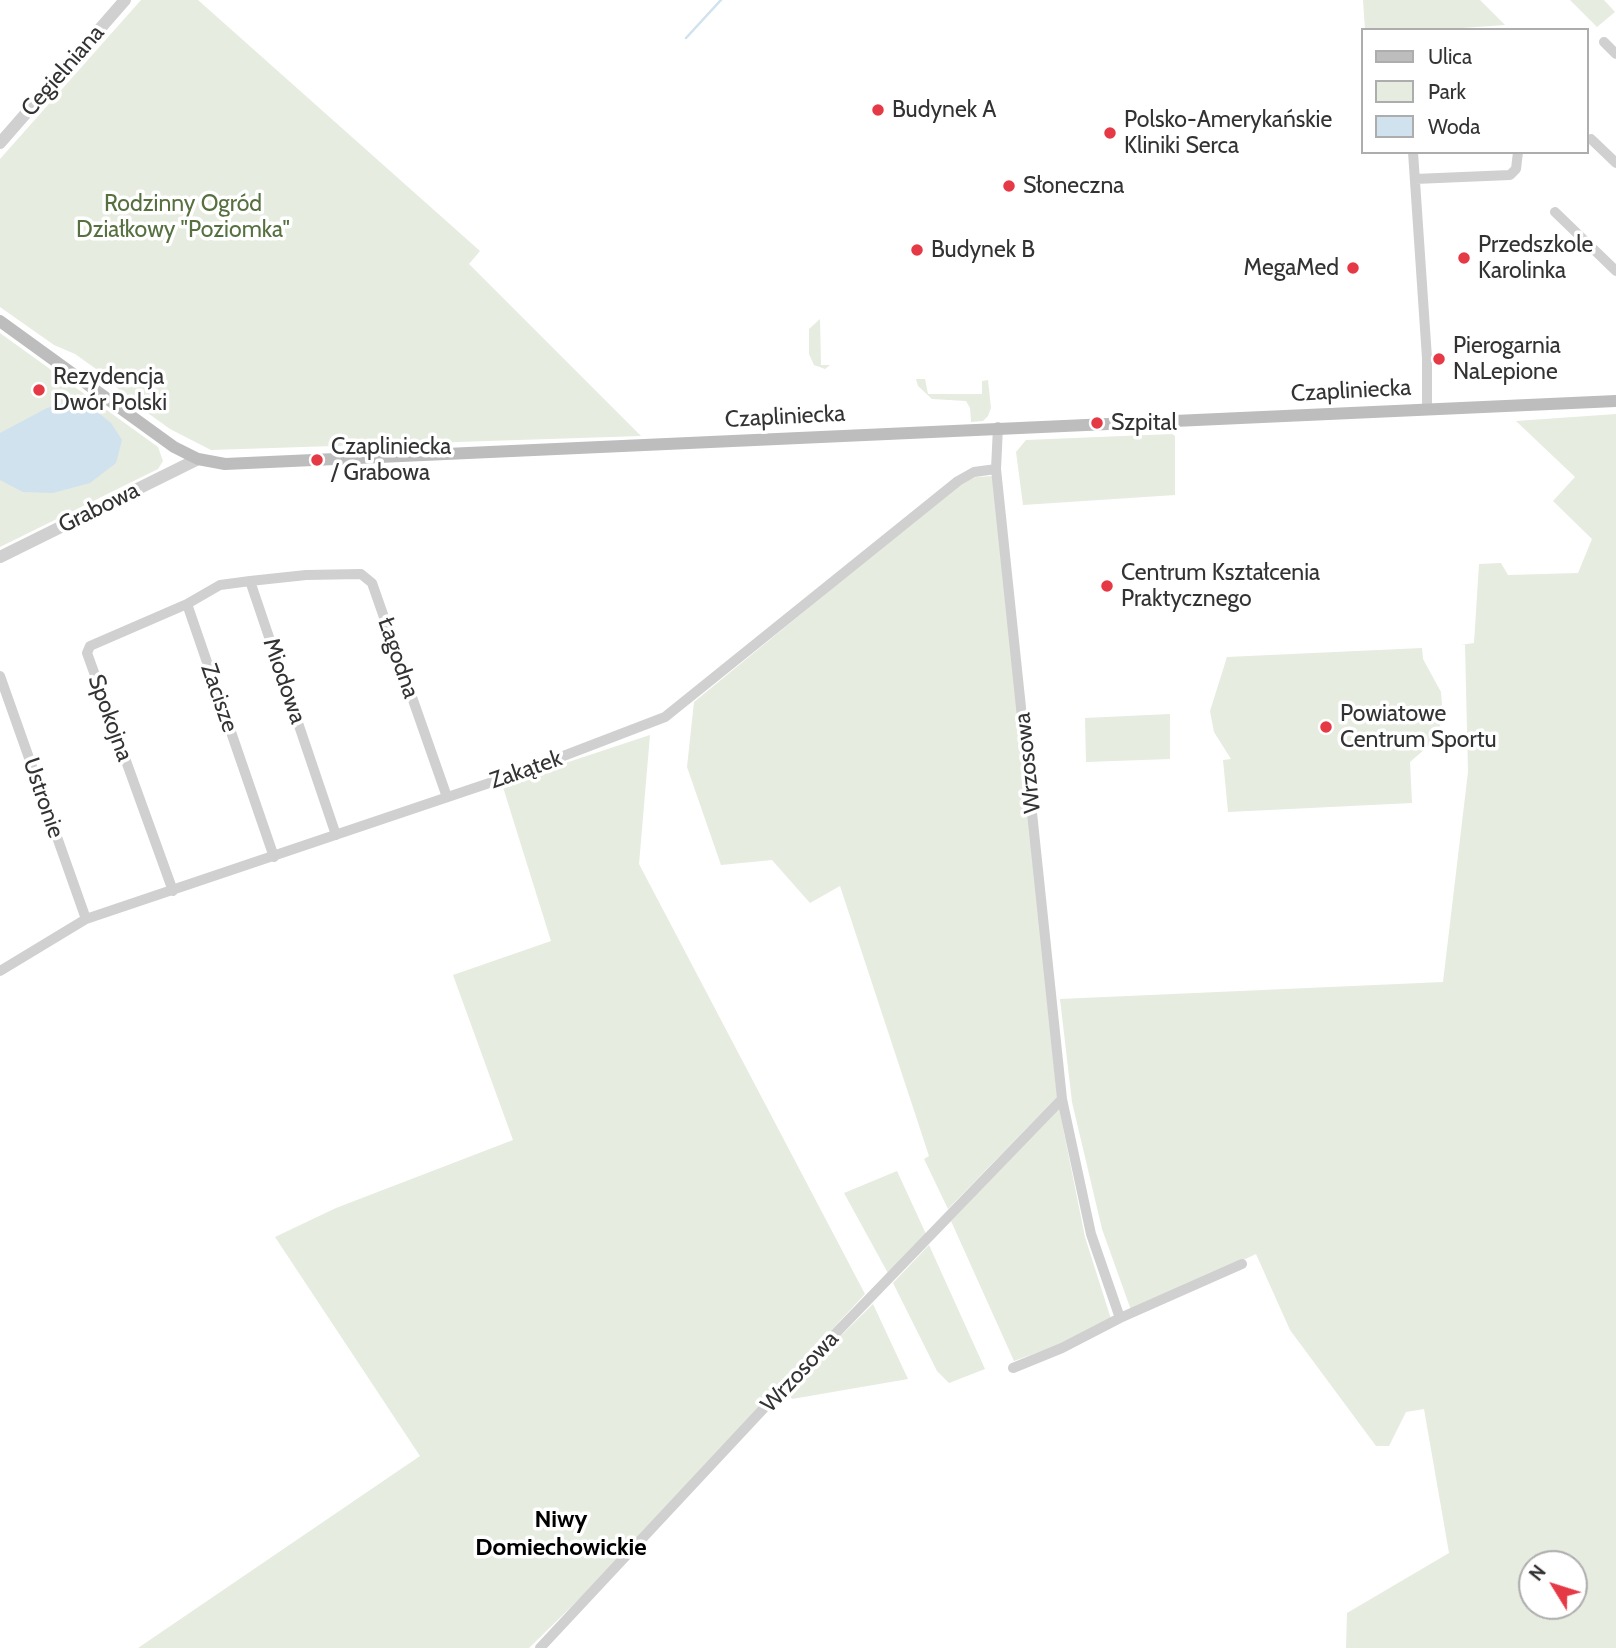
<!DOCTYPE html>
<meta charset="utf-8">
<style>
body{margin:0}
#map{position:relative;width:1616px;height:1648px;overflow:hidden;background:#fff;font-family:Cabin,sans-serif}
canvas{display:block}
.legend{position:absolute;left:1361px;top:28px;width:228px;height:126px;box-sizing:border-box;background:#fff;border:2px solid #adadad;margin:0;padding:9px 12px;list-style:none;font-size:21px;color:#333}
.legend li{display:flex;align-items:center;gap:14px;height:35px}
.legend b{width:35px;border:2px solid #adadad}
.north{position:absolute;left:1518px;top:1550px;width:70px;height:70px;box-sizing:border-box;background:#fff;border:2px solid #adadad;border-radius:50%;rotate:308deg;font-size:19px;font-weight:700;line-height:28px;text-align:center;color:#333}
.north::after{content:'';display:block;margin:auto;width:24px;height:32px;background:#e63946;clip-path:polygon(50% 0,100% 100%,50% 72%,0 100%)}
</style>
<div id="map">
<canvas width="1616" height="1648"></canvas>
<ul class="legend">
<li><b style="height:9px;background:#bdbdbd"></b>Ulica</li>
<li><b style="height:19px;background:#e6ecdf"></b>Park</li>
<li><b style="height:19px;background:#cfe2ee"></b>Woda</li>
</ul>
<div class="north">N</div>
</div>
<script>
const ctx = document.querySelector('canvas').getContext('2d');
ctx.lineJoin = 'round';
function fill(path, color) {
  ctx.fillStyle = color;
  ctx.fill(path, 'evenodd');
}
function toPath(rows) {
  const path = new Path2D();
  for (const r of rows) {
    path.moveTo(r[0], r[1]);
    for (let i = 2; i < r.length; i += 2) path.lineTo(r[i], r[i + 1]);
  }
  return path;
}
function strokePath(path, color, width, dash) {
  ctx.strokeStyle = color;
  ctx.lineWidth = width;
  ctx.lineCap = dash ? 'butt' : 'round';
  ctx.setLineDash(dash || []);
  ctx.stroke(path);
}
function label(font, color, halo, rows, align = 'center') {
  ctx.font = font + ' Cabin,sans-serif';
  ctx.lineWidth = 7;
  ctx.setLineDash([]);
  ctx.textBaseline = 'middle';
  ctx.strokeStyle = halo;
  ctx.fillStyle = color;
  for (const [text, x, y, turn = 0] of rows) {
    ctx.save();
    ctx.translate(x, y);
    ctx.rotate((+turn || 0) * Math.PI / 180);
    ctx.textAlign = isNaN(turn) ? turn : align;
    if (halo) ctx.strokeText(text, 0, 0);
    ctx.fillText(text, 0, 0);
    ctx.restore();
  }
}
const green = toPath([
 [141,0,198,0,480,251,469,264,641,436,211,450,170,429,127,398,106,376,75,354,54,345,0,307,0,159],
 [1363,0,1480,0,1505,25,1434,30,1365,30],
 [1570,0,1604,0,1615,12,1597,27],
 [820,319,821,365,830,365,825,369,814,365,809,354,809,329],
 [0,333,158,447,163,461,158,469,0,547],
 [916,379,925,379,928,394,982,394,982,381,988,380,991,408,988,416,983,421,971,422,970,408,966,401,932,399,918,386],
 [1616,414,1616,1648,1346,1648,1347,1613,1449,1553,1424,1409,1406,1412,1389,1446,1376,1446,1290,1330,1256,1254,1132,1313,1102,1229,1072,1102,1060,999,1443,982,1468,772,1465,645,1461,645,1474,643,1479,564,1501,563,1508,575,1578,573,1592,539,1553,501,1575,477,1516,421],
 [1532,1564,1574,1564,1574,1606,1532,1606],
 [1172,434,1175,436,1175,495,1023,505,1016,452,1026,440],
 [994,476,1057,1097,948,1209,924,1159,929,1156,840,886,810,903,772,860,721,865,687,767,694,702,958,485,976,477],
 [1422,648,1423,659,1441,692,1443,719,1433,742,1410,762,1412,803,1228,812,1223,760,1231,759,1214,732,1210,711,1227,657],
 [1170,714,1170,759,1086,762,1085,718],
 [650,735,639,864,865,1294,610,1569,529,1648,138,1648,420,1456,275,1237,336,1208,513,1140,453,975,551,941,502,784],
 [1059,1108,1085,1237,1111,1319,1066,1342,1014,1361,951,1221],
 [897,1171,926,1234,889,1275,844,1193],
 [929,1245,985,1369,949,1383,937,1371,893,1283],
 [873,1304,908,1379,792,1399,786,1390]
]);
const water = toPath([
 [73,400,91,407,111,423,122,440,116,463,90,483,53,493,23,492,0,480,0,433,47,408]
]);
const stream = toPath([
 [686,38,721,0]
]);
const minor = toPath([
 [1604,42,1616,54],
 [1591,139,1616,163],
 [1413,152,1427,358,1427,409],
 [1415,179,1510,175,1516,169,1518,152],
 [1555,212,1616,271],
 [998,427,996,469,1062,1099,1091,1234,1120,1318],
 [250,581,220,585,187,604,274,857],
 [0,676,86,919],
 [336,835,250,581,306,575,361,574,372,583,447,797],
 [173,891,87,653,90,646,187,604],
 [0,971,86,919,519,773,665,717,958,481,974,472,996,469],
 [1013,1368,1062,1348,1120,1318,1242,1264],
 [540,1648,779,1392,1062,1099]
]);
const tertiary = toPath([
 [0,143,125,0],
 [0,557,198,459]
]);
const secondary = toPath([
 [0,321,174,447,198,459,225,464,1616,401]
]);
const markers = [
 [878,110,7,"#e63946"],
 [1110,133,7,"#e63946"],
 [1009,186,7,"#e63946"],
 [917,250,7,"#e63946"],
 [1464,258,7,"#e63946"],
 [1353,268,7,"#e63946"],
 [1439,359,7,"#e63946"],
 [39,390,7,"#e63946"],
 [1097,423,7,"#e63946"],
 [317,460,7,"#e63946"],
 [1107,586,7,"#e63946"],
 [1326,727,7,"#e63946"]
];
const streetNames = [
 ["Cegielniana",63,71,-49],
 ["Czapliniecka",1351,391,-3],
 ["Czapliniecka",785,417,-3],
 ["Grabowa",99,508,-26],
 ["Łagodna",398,658,71],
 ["Miodowa",284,681,71],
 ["Zacisze",219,698,71],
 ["Spokojna",110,718,70],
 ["Wrzosowa",1028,763,-96],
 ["Zakątek",526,770,-19],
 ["Ustronie",43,798,71],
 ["Wrzosowa",800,1372,-47]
];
const poiNames = [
 ["Budynek A",892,110],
 ["Polsko-Amerykańskie",1124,120],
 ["Kliniki Serca",1124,146],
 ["Słoneczna",1023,186],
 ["Przedszkole",1478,245],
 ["Karolinka",1478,271],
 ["Budynek B",931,250],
 ["MegaMed",1339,268,"right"],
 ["Pierogarnia",1453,346],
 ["NaLepione",1453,372],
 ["Rezydencja",53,377],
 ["Dwór Polski",53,403],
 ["Szpital",1111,423],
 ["Czapliniecka",331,447],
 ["/ Grabowa",331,473],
 ["Centrum Kształcenia",1121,573],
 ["Praktycznego",1121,599],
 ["Powiatowe",1340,714],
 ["Centrum Sportu",1340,740]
];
const parkNames = [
 ["Rodzinny Ogród",183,204],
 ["Działkowy \"Poziomka\"",183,230]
];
const neighbourhoodNames = [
 ["Niwy",561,1520],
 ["Domiechowickie",561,1548]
];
fill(green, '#e6ecdf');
fill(water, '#cfe2ee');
strokePath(stream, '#cfe2ee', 2.5);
strokePath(minor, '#d0d0d0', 10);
strokePath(tertiary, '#d0d0d0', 12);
strokePath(secondary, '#bdbdbd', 12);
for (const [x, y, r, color] of markers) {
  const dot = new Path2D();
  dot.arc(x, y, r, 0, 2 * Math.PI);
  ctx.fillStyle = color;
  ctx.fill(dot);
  strokePath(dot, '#fff', 2.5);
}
label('23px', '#333', '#fff', streetNames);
label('23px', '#333', '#fff', poiNames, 'left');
label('23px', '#56703f', '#fff', parkNames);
label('bold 24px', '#000', '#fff', neighbourhoodNames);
</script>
